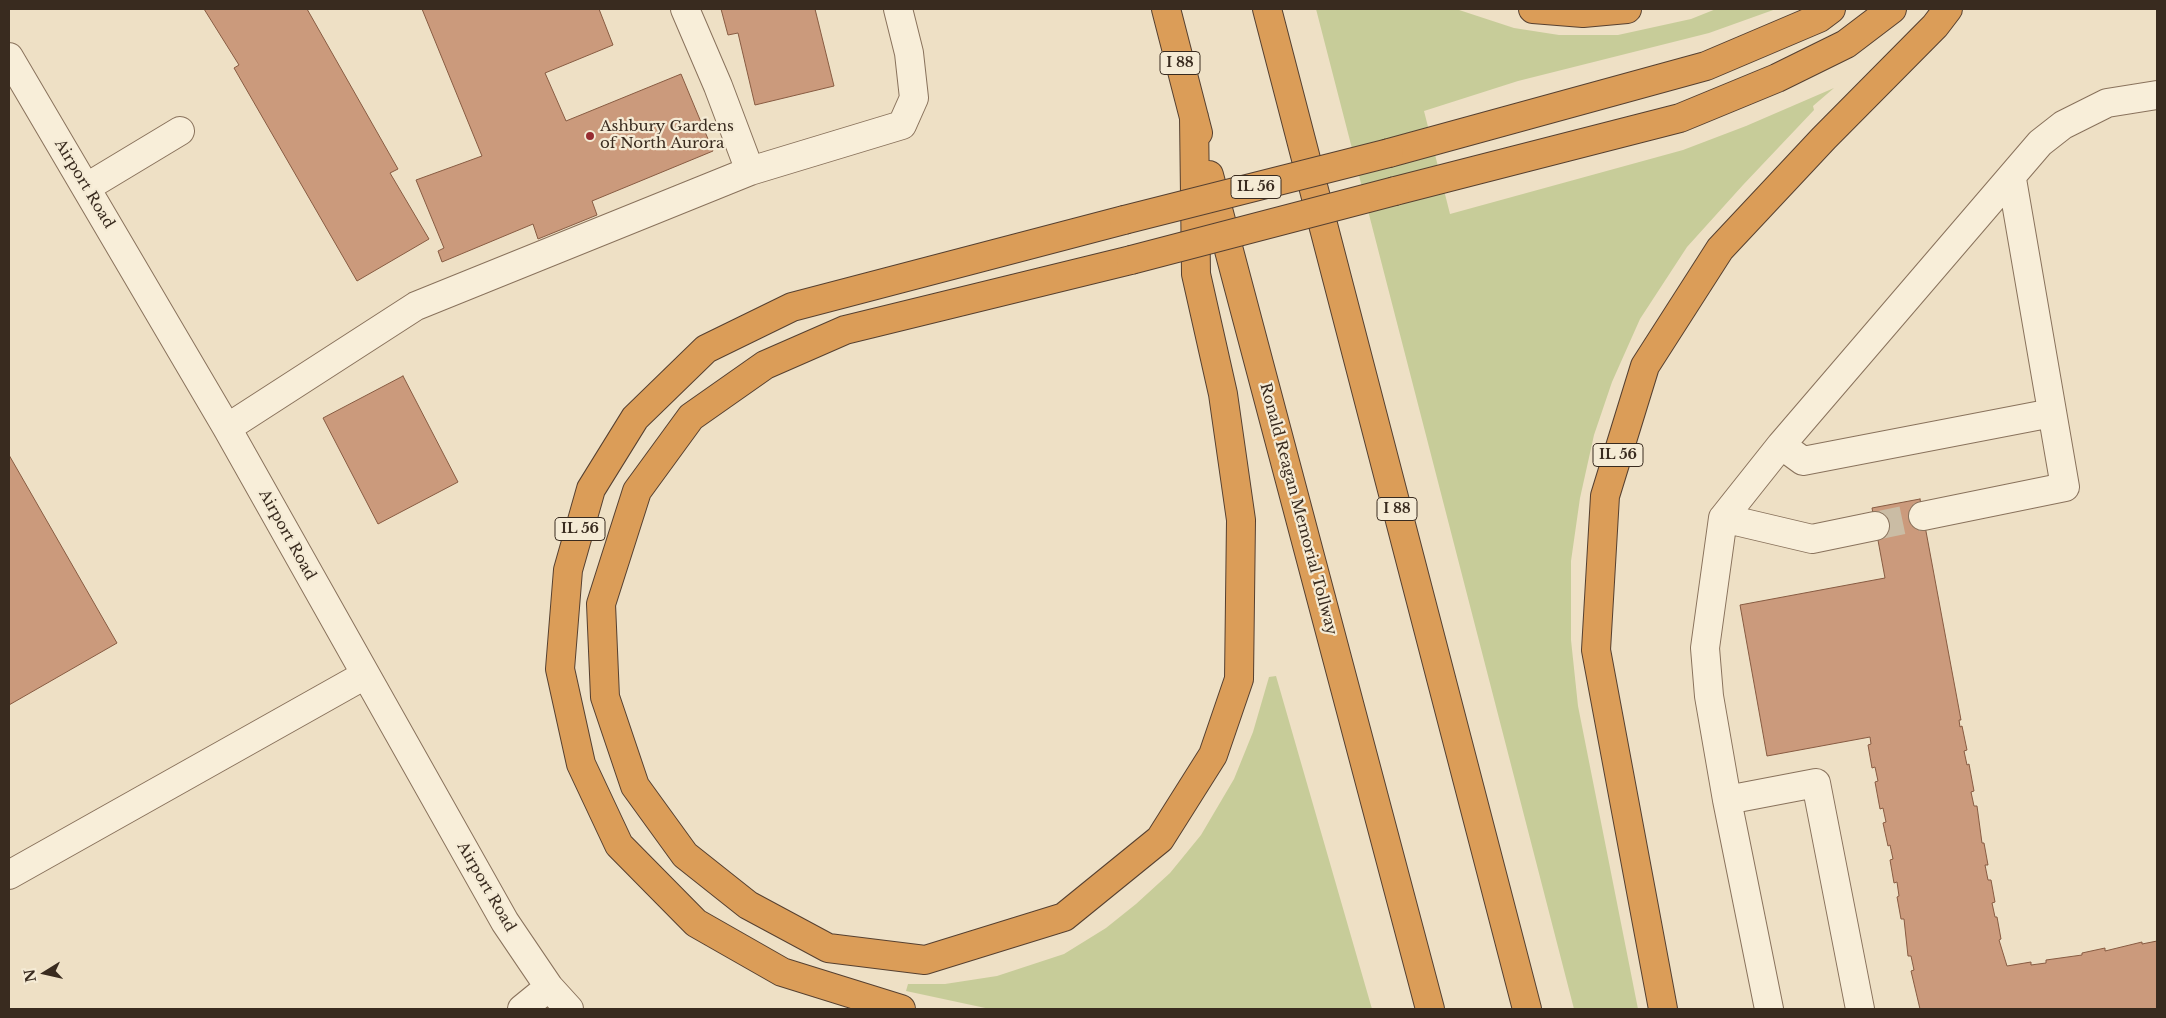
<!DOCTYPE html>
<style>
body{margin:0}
#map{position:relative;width:2166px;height:1018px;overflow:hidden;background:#eee0c5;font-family:"Libre Baskerville",serif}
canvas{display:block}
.frame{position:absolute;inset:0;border:10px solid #392b1f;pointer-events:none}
.north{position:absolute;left:20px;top:948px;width:50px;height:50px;-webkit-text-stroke:4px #f5ebd5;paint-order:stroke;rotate:260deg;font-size:14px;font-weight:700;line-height:20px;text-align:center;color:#392b1f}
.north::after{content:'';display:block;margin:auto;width:18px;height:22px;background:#392b1f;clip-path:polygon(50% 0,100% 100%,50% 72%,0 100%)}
</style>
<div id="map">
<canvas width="2166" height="1018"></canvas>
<div class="frame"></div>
<div class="north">N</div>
</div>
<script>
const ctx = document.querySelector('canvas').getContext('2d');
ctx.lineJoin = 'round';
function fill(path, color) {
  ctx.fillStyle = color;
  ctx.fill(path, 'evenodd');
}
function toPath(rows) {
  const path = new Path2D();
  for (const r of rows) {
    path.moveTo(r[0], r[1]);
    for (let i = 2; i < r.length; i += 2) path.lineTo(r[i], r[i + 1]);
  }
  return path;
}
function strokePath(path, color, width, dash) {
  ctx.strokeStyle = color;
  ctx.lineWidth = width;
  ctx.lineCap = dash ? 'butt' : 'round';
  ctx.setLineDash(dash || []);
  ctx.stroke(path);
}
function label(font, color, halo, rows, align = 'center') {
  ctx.font = font + ' "Libre Baskerville",serif';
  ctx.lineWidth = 4.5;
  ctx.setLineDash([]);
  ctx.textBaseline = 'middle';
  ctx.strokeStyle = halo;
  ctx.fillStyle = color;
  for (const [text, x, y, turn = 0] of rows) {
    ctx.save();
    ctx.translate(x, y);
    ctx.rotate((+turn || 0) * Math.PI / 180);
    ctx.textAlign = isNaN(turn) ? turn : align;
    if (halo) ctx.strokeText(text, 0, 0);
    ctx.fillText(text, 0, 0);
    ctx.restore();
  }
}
const green = toPath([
 [1316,9,1456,9,1514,28,1559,35,1618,35,1691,19,1716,9,1776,9,1709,33,1518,81,1424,111,1450,214,1683,150,1746,126,1834,88,1813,106,1814,110,1743,185,1687,247,1640,319,1612,382,1594,435,1580,498,1571,561,1571,640,1578,706,1638,1009,1574,1009],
 [1276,676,1372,1009,990,1009,906,991,908,984,945,984,997,976,1064,954,1106,928,1136,904,1170,873,1201,835,1234,779,1253,732,1269,677]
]);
const building = toPath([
 [204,9,307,9,398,169,390,173,429,239,357,281,234,68,239,65,204,9],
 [422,9,599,9,613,45,545,73,566,121,681,74,713,151,592,201,597,215,538,239,533,224,442,262,438,251,444,248,416,180,482,156,422,9],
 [721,9,815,9,834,86,755,105,738,33,728,35,721,9],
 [403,376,458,482,378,524,323,418,403,376],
 [9,455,117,643,9,705,9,455],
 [1920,499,1961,720,1959,720,1960,727,1962,726,1967,750,1964,751,1967,765,1969,764,1974,791,1971,792,1974,806,1977,806,1982,843,1984,843,1988,865,1985,865,1988,880,1991,880,1995,902,1992,903,1995,917,1997,917,2001,939,1999,940,2007,966,2031,962,2031,965,2046,963,2046,960,2082,955,2082,953,2105,948,2105,951,2142,942,2142,944,2157,941,2157,939,2157,1009,1920,1009,1911,971,1914,970,1911,956,1908,956,1904,919,1901,919,1897,897,1899,896,1897,882,1894,883,1890,860,1893,859,1890,845,1888,846,1883,823,1886,822,1883,808,1880,809,1875,782,1878,781,1875,767,1872,768,1868,745,1871,744,1870,737,1767,756,1740,605,1885,578,1872,508,1920,499]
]);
const minorTunnel = toPath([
 [1875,526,1923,516]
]);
const minor = toPath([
 [685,9,718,86,750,171],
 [9,57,227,428,505,922,549,987,569,1009],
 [87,187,180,131],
 [227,428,416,306,750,171,902,125,914,98,909,53,898,9],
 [1781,445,1803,461,2052,413],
 [1923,516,2065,487,2012,179],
 [1723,518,1812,539,1875,526],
 [1727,800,1816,783,1860,1009],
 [9,875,365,675],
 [522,1009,549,987],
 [1769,1009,1727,800,1709,696,1705,648,1723,518,1781,445,2040,143,2063,125,2107,103,2157,95]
]);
const highway = toPath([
 [1166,9,1198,133],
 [1267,9,1527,1009],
 [1533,9,1583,13,1627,9],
 [1389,153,1706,66,1819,18,1831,9],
 [1209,175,1430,1009],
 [1395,191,1680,118,1777,78,1846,44,1892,9],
 [1131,260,845,330,765,365,691,417,637,491,601,604,605,697,635,786,685,855,748,905,828,948,925,960,1064,917,1160,839,1213,755,1239,679,1241,520,1223,394,1196,274,1194,117],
 [901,1009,782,972,696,923,619,845,581,764,560,669,568,570,591,489,635,418,706,349,792,307,1124,220],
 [1663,1009,1596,650,1605,496,1645,366,1720,249,1824,138,1935,26,1948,9]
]);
const highwayBridge = toPath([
 [1124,220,1389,153],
 [1131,260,1395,191]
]);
const markers = [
 [590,136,5,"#972c31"]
];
const shields = [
 [1180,63,40],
 [1256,187,50],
 [1618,455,50],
 [1397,509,40],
 [580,529,50]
];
const shieldNames = [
 ["I 88",1180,63],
 ["IL 56",1256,187],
 ["IL 56",1618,455],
 ["I 88",1397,509],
 ["IL 56",580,529]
];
const poiNames = [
 ["Ashbury Gardens",600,127],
 ["of North Aurora",600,144]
];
const streetNames = [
 ["Airport Road",84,184,59],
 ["Ronald Reagan Memorial Tollway",1298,509,75],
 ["Airport Road",287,535,61],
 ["Airport Road",486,887,60]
];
fill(green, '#c7cc99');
fill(building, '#cb9a7c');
strokePath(building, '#875b42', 1);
strokePath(minorTunnel, '#cabca4', 28, [28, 14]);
strokePath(minor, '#89725c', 30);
strokePath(highway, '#564030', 30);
strokePath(minor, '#f8eed9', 28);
strokePath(highway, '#db9d58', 28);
strokePath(highwayBridge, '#564030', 30, []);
strokePath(highwayBridge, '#db9d58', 28);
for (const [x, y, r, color] of markers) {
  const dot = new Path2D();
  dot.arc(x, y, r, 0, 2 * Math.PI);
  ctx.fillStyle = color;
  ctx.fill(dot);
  strokePath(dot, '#f5ebd5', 2);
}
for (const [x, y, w] of shields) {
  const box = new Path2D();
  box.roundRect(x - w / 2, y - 11.5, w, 23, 4);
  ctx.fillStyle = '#f5ebd5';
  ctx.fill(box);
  strokePath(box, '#392b1f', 1);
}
label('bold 14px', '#392b1f', null, shieldNames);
label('15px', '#392b1f', '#f5ebd5', poiNames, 'left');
label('15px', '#392b1f', '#f5ebd5', streetNames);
</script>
